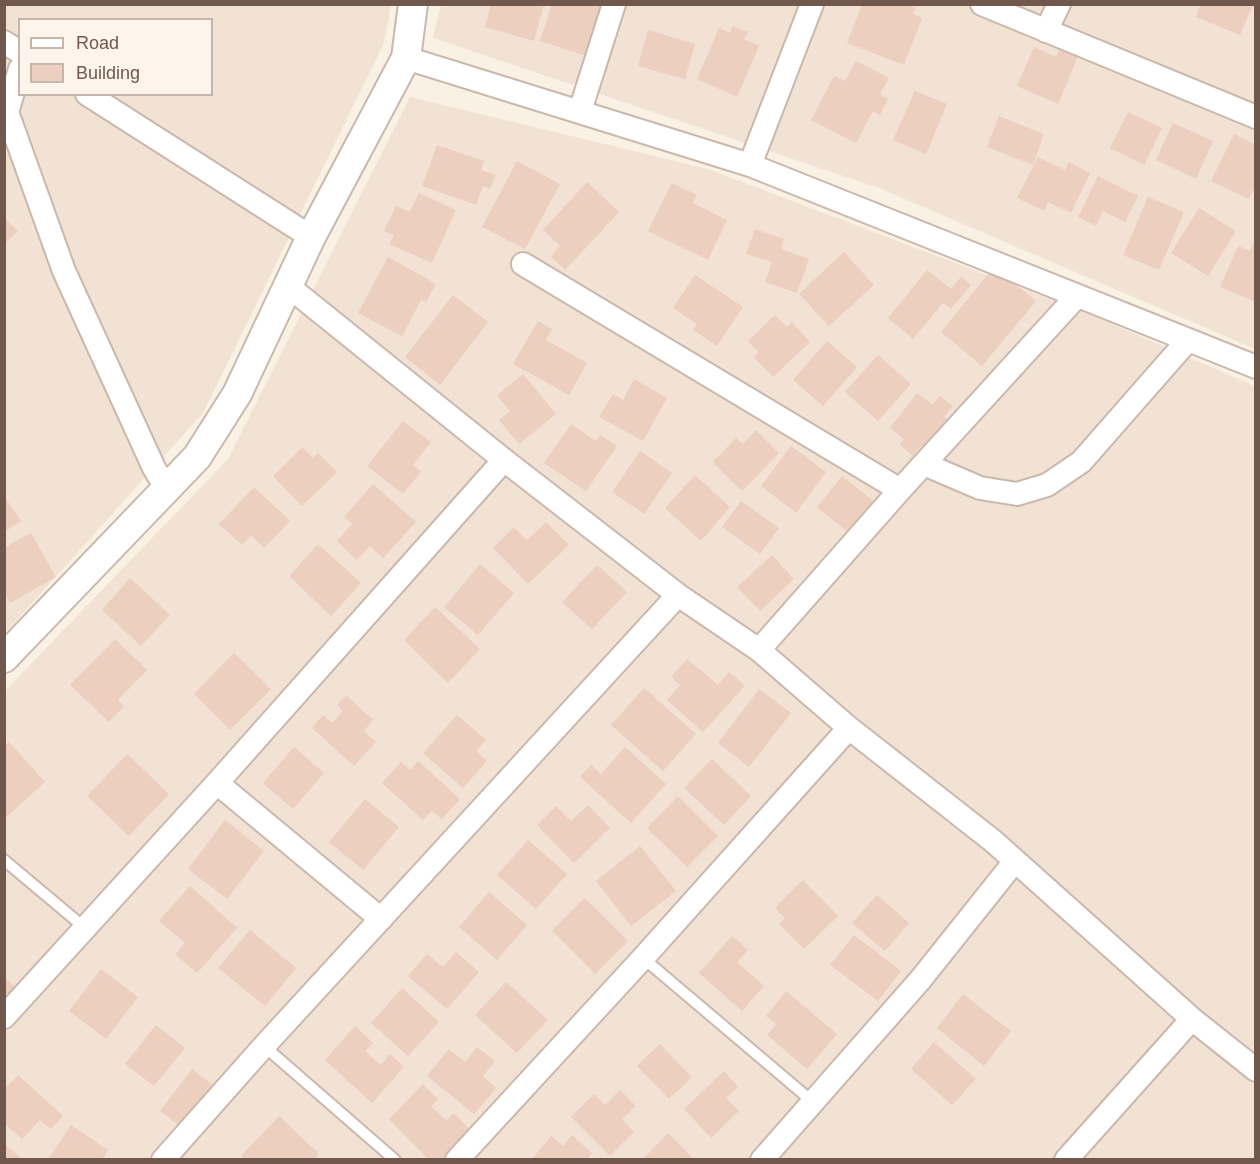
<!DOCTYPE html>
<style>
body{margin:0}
#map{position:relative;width:1260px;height:1164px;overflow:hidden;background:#faf1e5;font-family:Arial,sans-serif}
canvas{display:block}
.frame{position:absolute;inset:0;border:6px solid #70584d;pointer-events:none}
.legend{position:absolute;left:18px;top:18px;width:195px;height:78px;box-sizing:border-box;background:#fdf5eb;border:2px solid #c5b6ac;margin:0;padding:8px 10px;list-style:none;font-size:18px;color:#70584d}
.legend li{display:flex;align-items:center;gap:12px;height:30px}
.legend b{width:30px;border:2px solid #c5b6ac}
</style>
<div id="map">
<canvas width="1260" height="1164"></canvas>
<div class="frame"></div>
<ul class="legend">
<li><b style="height:8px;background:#fff"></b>Road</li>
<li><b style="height:16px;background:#eccfbf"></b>Building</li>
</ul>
</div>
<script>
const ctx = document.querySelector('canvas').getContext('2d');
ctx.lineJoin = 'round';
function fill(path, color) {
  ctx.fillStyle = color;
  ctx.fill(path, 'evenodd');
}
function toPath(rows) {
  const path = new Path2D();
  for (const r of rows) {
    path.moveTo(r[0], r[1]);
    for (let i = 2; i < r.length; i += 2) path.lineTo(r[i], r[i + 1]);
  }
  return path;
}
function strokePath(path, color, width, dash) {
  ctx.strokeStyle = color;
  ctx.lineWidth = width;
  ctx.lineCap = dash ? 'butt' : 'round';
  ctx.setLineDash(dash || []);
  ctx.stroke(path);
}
const residential = toPath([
 [441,4,1255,5,1255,349,879,188,433,38],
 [5,5,391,5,384,43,203,413,5,633],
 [20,20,212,20,212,94,20,94],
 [410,97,708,169,1087,313,1255,386,1255,1159,5,1159,4,692,228,459]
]);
const building = toPath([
 [491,4,544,4,534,41,485,27],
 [552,4,595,4,606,8,590,57,540,41],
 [862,4,907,4,916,8,913,14,922,18,904,65,847,43],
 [1201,4,1253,4,1240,35,1196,17],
 [733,26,748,32,744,39,759,46,737,97,697,79,719,28,730,33],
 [648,30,695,44,685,79,638,66],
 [1034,47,1056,57,1061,47,1079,54,1058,104,1017,86],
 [856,61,889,78,880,94,888,99,880,115,873,111,856,143,811,120,834,76,845,81],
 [915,91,947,104,926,154,893,140],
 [1128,112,1162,128,1144,165,1110,148],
 [999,116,1044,134,1033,165,987,147],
 [1173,123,1213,141,1196,179,1156,160],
 [1234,134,1256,145,1256,185,1249,199,1211,181],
 [437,145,484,161,481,170,496,175,490,189,483,186,476,205,422,186],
 [1038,157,1065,170,1069,162,1090,173,1071,213,1048,202,1044,211,1017,198],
 [517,161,560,184,525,249,482,227],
 [1098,176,1138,196,1125,222,1103,211,1096,226,1078,217],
 [587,182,619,212,565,270,551,256,560,246,543,230],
 [672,183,697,195,693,203,727,220,708,260,648,231],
 [419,193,456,210,432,263,389,244,394,235,384,231,396,206,410,212],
 [1148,197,1184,212,1159,270,1123,255],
 [1199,208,1236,231,1208,276,1171,253],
 [4,217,18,231,4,244],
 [755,229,784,239,781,249,809,259,797,293,765,282,772,262,746,254],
 [1256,237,1256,302,1220,287,1238,246,1250,251],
 [844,252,874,285,829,326,799,294],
 [388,257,436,284,426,302,421,300,402,336,358,313],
 [994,267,1036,301,982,366,941,332],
 [927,270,951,289,961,277,971,285,951,309,943,303,913,339,888,318],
 [695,275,743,307,717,346,693,330,697,324,673,308],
 [453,295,488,322,440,385,405,357],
 [775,315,787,327,792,322,810,342,773,377,754,357,759,352,748,341],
 [538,321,552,329,546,340,587,363,569,395,513,364],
 [827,341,857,367,823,406,793,380],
 [878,355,911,384,878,421,845,392],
 [523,374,556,414,519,444,499,420,510,411,497,395],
 [634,379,667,398,643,441,599,417,613,394,623,400],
 [917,393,933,405,940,396,953,406,944,417,953,424,930,453,921,446,913,456,900,445,904,439,890,428],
 [403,421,431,442,413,465,421,472,403,494,367,466],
 [571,424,596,441,600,435,617,446,586,491,544,463],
 [756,430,779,453,742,491,713,462,736,438,743,444],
 [791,446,826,472,796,513,761,486],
 [302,447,313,458,318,453,337,472,302,506,273,476],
 [640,451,672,473,644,514,612,492],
 [695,475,730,507,701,541,665,508],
 [842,476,880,506,855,538,817,507],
 [373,484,416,522,383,558,370,546,357,560,337,541,352,524,344,517],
 [254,487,290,521,264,548,251,535,242,545,219,524],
 [4,496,21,521,4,532],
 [741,501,779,528,760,554,722,527],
 [546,522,569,545,528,584,493,548,514,527,527,540],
 [31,533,56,577,10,603,4,592,4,548],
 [318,544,361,583,331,616,289,576],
 [772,555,794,579,760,611,737,587],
 [480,564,514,593,478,635,444,607],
 [597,565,627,592,592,629,562,602],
 [130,578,170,615,141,646,102,610],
 [435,607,480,649,448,683,404,640],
 [115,639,147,670,118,700,124,706,109,722,70,685],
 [234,653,271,689,230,730,194,694],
 [687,659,718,685,729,672,745,686,703,732,667,700,680,685,671,677],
 [644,688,696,734,663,771,611,725],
 [759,689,791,713,749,767,718,743],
 [346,695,373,720,364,731,376,742,354,766,312,728,323,715,332,723,343,711,337,705],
 [457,715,486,740,476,751,487,761,463,788,423,753],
 [9,742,45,782,4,819,4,746],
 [294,747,324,773,293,809,263,783],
 [625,747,666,784,631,823,580,777,591,765,601,774],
 [127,754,169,794,129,836,87,796],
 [712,759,751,796,724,825,684,788],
 [418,761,460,799,442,819,432,811,423,820,382,783,401,762,410,770],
 [678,796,718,836,687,867,647,828],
 [365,799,399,827,363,870,329,842],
 [588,805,610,828,574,863,537,825,556,806,571,821],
 [225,820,264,851,227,899,188,869],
 [528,840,567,874,536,909,497,875],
 [640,846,676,891,631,926,596,881],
 [803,880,838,916,804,949,779,924,785,918,775,908],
 [190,886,237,928,197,973,175,954,185,943,159,921],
 [489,892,527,925,497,960,459,927],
 [877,895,909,923,885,951,852,923],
 [585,898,628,941,595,974,552,931],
 [250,930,296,968,265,1006,218,968],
 [854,935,901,971,878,1001,830,965],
 [732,936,748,950,737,962,764,986,742,1011,699,973],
 [456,952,479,972,447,1009,408,976,427,954,443,967],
 [101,969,138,997,106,1039,69,1011],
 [4,977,17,988,4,1003],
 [506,982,548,1020,517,1053,475,1015],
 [402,988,439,1022,408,1056,371,1023],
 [786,991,837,1034,807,1069,767,1035,776,1024,766,1016],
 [963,994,1011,1031,984,1066,937,1028],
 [156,1025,185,1048,154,1086,125,1064],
 [355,1026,373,1043,365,1051,381,1065,390,1054,404,1067,372,1103,325,1060],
 [934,1042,976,1079,952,1105,911,1069],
 [660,1044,692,1077,669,1099,637,1066],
 [477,1047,495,1061,483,1076,496,1088,474,1114,427,1076,449,1049,465,1062],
 [192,1069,219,1090,187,1131,160,1111],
 [724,1071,738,1087,726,1098,739,1111,711,1138,684,1109],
 [18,1075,63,1116,51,1129,40,1120,22,1139,4,1123,4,1089],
 [423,1084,438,1099,431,1106,446,1121,454,1113,472,1132,444,1160,429,1160,389,1119],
 [620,1090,636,1106,622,1119,634,1132,610,1156,571,1117,594,1094,605,1105],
 [279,1116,319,1154,314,1160,245,1160,241,1156],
 [71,1125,108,1150,102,1160,48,1160],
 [668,1133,695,1160,642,1160],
 [572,1135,592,1153,587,1160,531,1160,551,1136,563,1146],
 [4,1143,23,1160,4,1160]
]);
const service = toPath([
 [4,860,85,928],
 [643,958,813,1102],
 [264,1046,395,1160]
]);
const minor = toPath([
 [982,4,1256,117],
 [1046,31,1059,4],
 [4,42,20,52],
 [406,58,750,165,1256,367],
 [20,69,7,112,64,271,154,468,167,490],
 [87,94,311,237],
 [580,111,614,4],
 [750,165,812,4],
 [523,264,900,490],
 [288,286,504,460,678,595,759,650,849,728,993,841,1192,1019,1256,1070],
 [924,464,980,488,1017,494,1047,485,1081,462,1188,340],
 [759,650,900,490,1077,296],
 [217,783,381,919],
 [4,1017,217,783,504,460],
 [163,1160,264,1046,678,595],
 [457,1160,643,958,849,728],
 [762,1160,921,979,1015,861],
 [1066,1160,1192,1019]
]);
const tertiary = toPath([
 [4,658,197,457,237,394,311,237,406,58,413,4]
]);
fill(residential, '#f1e2d4');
fill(building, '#eccfbf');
strokePath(service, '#cab8ac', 14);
strokePath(minor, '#cab8ac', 26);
strokePath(tertiary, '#cab8ac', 32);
strokePath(service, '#fff', 10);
strokePath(minor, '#fff', 22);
strokePath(tertiary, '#fff', 28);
</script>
